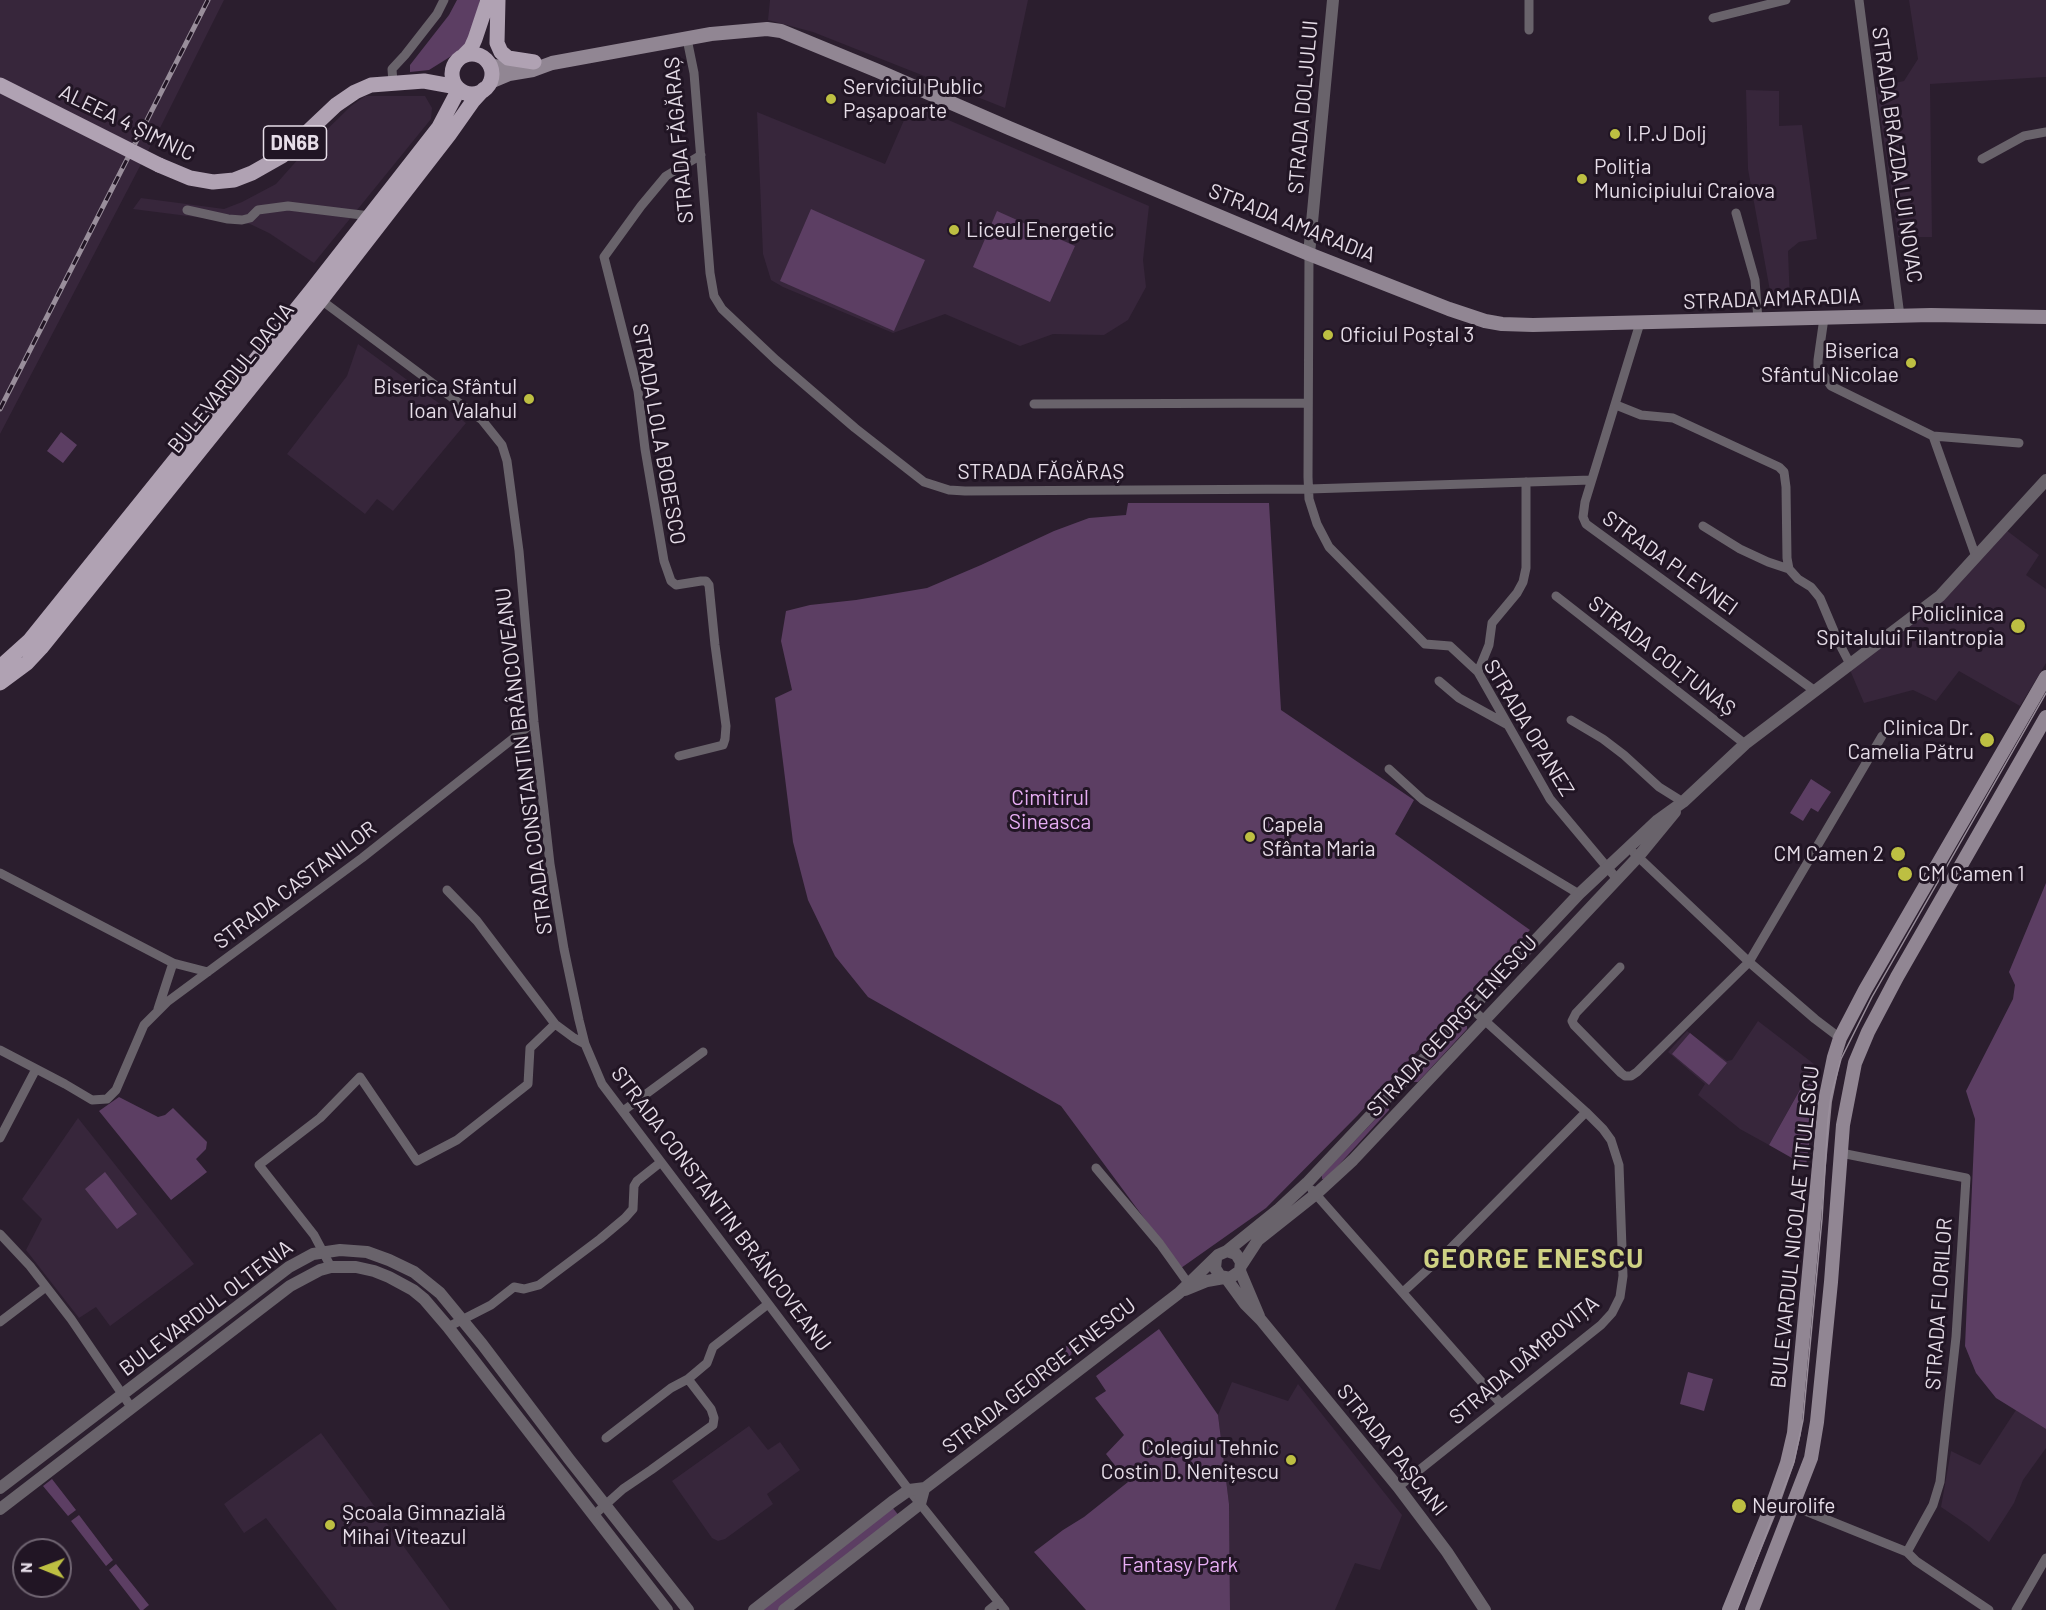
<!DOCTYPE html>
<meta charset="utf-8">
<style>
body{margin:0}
#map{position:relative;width:2046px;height:1610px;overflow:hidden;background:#2b1e2e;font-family:Barlow,sans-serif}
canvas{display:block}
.north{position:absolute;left:12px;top:1538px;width:60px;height:60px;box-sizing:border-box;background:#211524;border:2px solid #706572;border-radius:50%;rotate:271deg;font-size:16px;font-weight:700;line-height:24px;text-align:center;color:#e6dde8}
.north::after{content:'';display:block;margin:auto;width:21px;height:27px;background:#bdbf42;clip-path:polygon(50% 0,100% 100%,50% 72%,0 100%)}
</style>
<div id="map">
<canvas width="2046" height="1610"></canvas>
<div class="north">N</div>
</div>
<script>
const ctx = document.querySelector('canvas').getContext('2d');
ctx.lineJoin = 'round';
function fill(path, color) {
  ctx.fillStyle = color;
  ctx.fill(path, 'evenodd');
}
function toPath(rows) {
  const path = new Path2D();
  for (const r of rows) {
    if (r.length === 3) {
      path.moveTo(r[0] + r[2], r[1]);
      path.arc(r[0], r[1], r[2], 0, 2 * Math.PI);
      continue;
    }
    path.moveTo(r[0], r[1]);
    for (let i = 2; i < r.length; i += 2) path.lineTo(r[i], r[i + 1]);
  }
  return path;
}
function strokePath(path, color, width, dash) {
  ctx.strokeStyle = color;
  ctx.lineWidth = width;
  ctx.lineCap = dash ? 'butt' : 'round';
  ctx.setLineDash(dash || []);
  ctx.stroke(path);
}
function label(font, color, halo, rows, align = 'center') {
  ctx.font = font + ' Barlow,sans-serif';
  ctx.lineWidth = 6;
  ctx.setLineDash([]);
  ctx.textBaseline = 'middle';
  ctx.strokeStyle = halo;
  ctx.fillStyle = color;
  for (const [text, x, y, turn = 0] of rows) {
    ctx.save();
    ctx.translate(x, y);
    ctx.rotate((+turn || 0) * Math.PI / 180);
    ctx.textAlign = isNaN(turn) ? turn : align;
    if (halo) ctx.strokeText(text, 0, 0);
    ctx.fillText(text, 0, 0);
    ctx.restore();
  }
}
const built = toPath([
 [0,0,224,0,162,124,0,434],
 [770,0,1028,0,1005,108,813,32,768,20],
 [1909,0,2046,0,2046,77,1930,84,1932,237,1898,237,1876,87,1904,81,1918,59],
 [1746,90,1779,91,1779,126,1802,125,1817,239,1799,242,1788,251,1790,302,1772,302,1748,169],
 [365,96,425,96,432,108,431,119,314,263,269,233,250,224,133,209,141,198,224,209,242,202,276,184,308,148,351,106],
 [911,104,1149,206,1143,260,1146,287,1128,320,1104,335,1053,334,1020,346,945,314,893,333,783,287,771,280,763,254,757,112,885,164],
 [358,344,466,423,393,511,377,499,365,514,287,454,347,376],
 [2006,530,2039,555,2026,575,2046,589,2046,663,2020,706,1959,671,1936,701,1913,690,1864,703,1850,670],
 [1758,1021,1814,1064,1769,1145,1740,1129,1698,1095,1705,1084,1668,1052,1687,1031,1727,1061,1732,1060],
 [78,1118,194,1264,110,1326,96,1307,79,1318,26,1250,42,1219,22,1199],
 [1232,1382,1288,1401,1298,1384,1402,1515,1380,1570,1355,1563,1335,1610,1230,1610,1229,1504,1218,1415],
 [2016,1410,2046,1429,2046,1448,2023,1480,2014,1503,1989,1542,1969,1526,1941,1507,1951,1451,1980,1465],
 [749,1426,768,1450,780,1442,800,1470,767,1494,773,1504,725,1539,718,1541,712,1538,672,1481],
 [321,1433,450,1610,337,1610,266,1518,244,1533,224,1504]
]);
const green = toPath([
 [457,0,480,0,470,40,453,55,429,70,410,72,410,65,449,15],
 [811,209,925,260,894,331,780,281],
 [997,211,1075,246,1050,302,973,267],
 [61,432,77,445,63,463,47,451],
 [1128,503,1269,503,1281,710,1414,800,1395,834,1530,930,1357,1116,1266,1208,1181,1268,1061,1106,868,997,835,956,808,900,793,842,775,698,792,690,781,641,786,611,810,605,856,600,927,588,981,565,1054,531,1089,518,1126,515],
 [1811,779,1831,792,1818,812,1811,808,1803,821,1790,813],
 [2046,883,2046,1429,1996,1398,1976,1373,1965,1346,1975,1119,1966,1091,2013,999,2015,985,2009,972],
 [1463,1026,1467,1026,1467,1029,1418,1082,1413,1082,1413,1078],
 [1690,1033,1727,1063,1709,1085,1672,1054],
 [1811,1070,1819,1074,1806,1166,1769,1145],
 [119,1097,158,1117,165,1115,173,1108,207,1142,206,1149,196,1159,207,1172,171,1200,99,1111],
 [1387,1107,1389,1107,1389,1110,1326,1179,1322,1179,1322,1175],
 [105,1172,137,1214,117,1229,85,1189],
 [1159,1329,1218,1415,1229,1504,1230,1610,1086,1610,1034,1552,1063,1530,1084,1517,1128,1482,1106,1454,1124,1435,1095,1398,1106,1391,1096,1376],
 [1068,1345,1072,1351,1071,1355,1022,1394,1018,1394,1014,1388],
 [1688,1372,1713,1379,1704,1411,1680,1404],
 [52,1479,76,1510,68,1516,43,1486],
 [892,1507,900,1517,780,1610,755,1610],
 [79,1515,113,1560,106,1566,71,1521],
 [116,1564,149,1605,143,1610,140,1610,109,1570]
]);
const minor = toPath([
 [1859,0,1900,316],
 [1713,18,1786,0],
 [1529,30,1529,0],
 [687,39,694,73,710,273,714,296,722,309,776,360,855,428,924,482,949,490,965,491,1309,489,1591,480],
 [393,83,392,69,405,55,437,14,444,0],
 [1982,159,2024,136,2046,132],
 [187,210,228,219,242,220,250,218,258,210,288,206,370,216],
 [1736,213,1755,280,1758,320],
 [1309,254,1308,477,1309,499,1317,524,1329,547,1425,644,1450,646,1478,672,1550,799,1617,879],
 [317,297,482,420,502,445,507,461,519,551,534,722,550,864,564,949,579,1020,585,1044,602,1084,909,1490,1005,1610],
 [1824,318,1818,360,1818,367,1831,386,1933,436,2019,443],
 [1640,323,1585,502,1583,517,1586,524,1815,691],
 [1034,404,1308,403],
 [1616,405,1641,415,1673,418,1779,467,1784,472,1786,487,1787,558,1789,569,1798,579,1811,587,1820,598,1839,643,1850,664],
 [1933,436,1976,557],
 [1703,526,1740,549,1768,562,1789,569],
 [1556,596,1745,744],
 [1478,672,1489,645,1492,623,1517,593,1523,582,1526,568,1526,482],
 [1439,681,1459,698,1508,725],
 [1571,720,1603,739,1624,755,1659,787,1683,802],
 [679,756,723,745,725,739,726,726,715,645,709,585,706,581,701,581,676,585,671,581,664,561,645,449,638,391,604,257,641,206,666,176,701,155],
 [1389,769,1423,800,1579,894],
 [1634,853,1749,962,1815,1019,1840,1038],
 [0,873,173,963,208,972],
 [447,890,477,921,555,1024,574,1038,585,1044],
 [1620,967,1576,1013,1572,1021,1574,1025,1621,1073,1625,1076,1631,1076,1637,1072,1749,962,1882,736],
 [158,1009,173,963],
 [0,1050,65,1084,92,1100,107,1099,116,1090,144,1025,167,1002,362,858,534,722],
 [623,1111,703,1052],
 [0,1138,36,1069],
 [1841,1153,1966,1178,1956,1337,1940,1482,1933,1505,1907,1552],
 [1096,1168,1160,1244,1188,1283],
 [1312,1190,1501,1404],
 [0,1234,30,1266,71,1319,131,1407],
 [331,1267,314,1235,259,1165,320,1118,360,1077,417,1161,457,1140,528,1084,530,1048,555,1024],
 [1403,1292,1449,1250,1586,1112],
 [0,1322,46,1287],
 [448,1327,491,1305,514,1287,524,1289,539,1285,600,1239,625,1218,633,1209,634,1186,637,1181,661,1162],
 [606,1438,671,1388,688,1379,707,1363,713,1347,768,1304],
 [1398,1487,1601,1325,1612,1313,1620,1297,1623,1276,1619,1165,1611,1140,1603,1129,1586,1112,1472,1009],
 [1793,1506,1907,1552,1916,1561,1989,1610],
 [594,1515,623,1489,651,1470,713,1425,714,1418,711,1409,688,1379],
 [989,1610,999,1602],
 [2016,1610,2046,1558]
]);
const tertiary = toPath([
 [1309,254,1333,0],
 [1227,1251,1279,1209,1307,1183,1579,894,1628,848,1658,820,1683,802,1745,744,1940,596,2046,480],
 [1241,1266,1258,1240,1316,1194,1353,1160,1638,857,1675,812],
 [1240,1271,1259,1316],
 [1226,1278,1245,1304,1261,1320,1398,1487,1447,1552,1485,1610],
 [1185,1290,1207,1281,1224,1278],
 [0,1488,289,1267,313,1254,340,1250,367,1252,389,1260,414,1272,440,1293,482,1344,569,1459,688,1610],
 [0,1509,290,1286,320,1270,331,1267,356,1267,374,1271,389,1277,413,1290,424,1299,448,1327,667,1610],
 [754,1610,892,1502,909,1490,925,1488,1001,1430,1179,1293,1218,1255,1227,1251,1236,1254,1241,1262,1240,1271,1230,1278,1220,1276,1215,1268,1216,1259],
 [784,1610,920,1504,924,1489]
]);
const secondary = toPath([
 [490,66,509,67,520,65],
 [490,82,509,74,533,70,552,63,711,34,767,29,781,31,878,71,1009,128,1309,254,1449,309,1485,321,1502,324,1533,325,1931,315,2046,317],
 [1729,1610,1774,1500,1787,1463,1794,1433,1825,1101,1834,1057,1840,1038,1865,990,2046,677],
 [1752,1610,1811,1458,1817,1422,1831,1282,1843,1125,1855,1063,1868,1032,1897,977,2046,717]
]);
const primary = toPath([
 [498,0,497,43,501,52,508,58,534,62],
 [472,74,20],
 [463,56,471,48,475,39,488,0],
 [159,165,190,178,213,182,234,180,252,173,282,156,336,105,355,92,371,85,424,81,457,87],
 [0,667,30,640,311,291,439,127,459,89],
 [0,683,27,663,41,648,321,300,449,135,473,101,484,89]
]);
const tram = toPath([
 [1737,1610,1794,1462,1803,1420,1822,1219,1828,1120,1831,1096,1841,1059,1872,997,2046,693]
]);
const rail = toPath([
 [0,409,208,0]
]);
const primaryBridge = toPath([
 [0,85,159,165]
]);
const markers = [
 [831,99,6,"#bdbf42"],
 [1615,134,6,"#bdbf42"],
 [1582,179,6,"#bdbf42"],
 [954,230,6,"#bdbf42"],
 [1328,335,6,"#bdbf42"],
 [1911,363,6,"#bdbf42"],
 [529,399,6,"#bdbf42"],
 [2018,626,8,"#bdbf42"],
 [1987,740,8,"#bdbf42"],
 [1250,837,6,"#bdbf42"],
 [1898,854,8,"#bdbf42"],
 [1905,874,8,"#bdbf42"],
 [1291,1460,6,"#bdbf42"],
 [1739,1506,8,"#bdbf42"],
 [330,1525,6,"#bdbf42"]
];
const shields = [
 [295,143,63]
];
const shieldNames = [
 ["DN6B",295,143]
];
const poiNames = [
 ["Serviciul Public",843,87],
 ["Pașapoarte",843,111],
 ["I.P.J Dolj",1627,134],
 ["Poliția",1594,167],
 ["Municipiului Craiova",1594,191],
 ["Liceul Energetic",966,230],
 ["Oficiul Poștal 3",1340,335],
 ["Biserica",1899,351,"right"],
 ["Sfântul Nicolae",1899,375,"right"],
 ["Biserica Sfântul",517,387,"right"],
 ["Ioan Valahul",517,411,"right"],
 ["Policlinica",2004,614,"right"],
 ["Spitalului Filantropia",2004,638,"right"],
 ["Clinica Dr.",1974,728,"right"],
 ["Camelia Pătru",1974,752,"right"],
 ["Capela",1262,825],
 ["Sfânta Maria",1262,849],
 ["CM Camen 2",1884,854,"right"],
 ["CM Camen 1",1918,874],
 ["Colegiul Tehnic",1279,1448,"right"],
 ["Costin D. Nenițescu",1279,1472,"right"],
 ["Neurolife",1752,1506],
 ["Școala Gimnazială",342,1513],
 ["Mihai Viteazul",342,1537]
];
const streetNames = [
 ["STRADA DOLJULUI",1303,107,-85],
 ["ALEEA 4 ȘIMNIC",127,123,26],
 ["STRADA FĂGĂRAȘ",679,140,-95],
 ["STRADA BRAZDA LUI NOVAC",1897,155,82],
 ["STRADA AMARADIA",1292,223,22],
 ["STRADA AMARADIA",1772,299,-2],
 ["BULEVARDUL DACIA",231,378,-51],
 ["STRADA LOLA BOBESCO",659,434,80],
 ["STRADA FĂGĂRAȘ",1041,472],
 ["STRADA PLEVNEI",1670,563,36],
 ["STRADA COLȚUNAȘ",1662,656,38],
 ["STRADA OPANEZ",1529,728,59],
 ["STRADA CONSTANTIN BRÂNCOVEANU",524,761,-97],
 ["STRADA CASTANILOR",295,885,-37],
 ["STRADA GEORGE ENESCU",1452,1026,-47],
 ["STRADA CONSTANTIN BRÂNCOVEANU",721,1209,53],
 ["BULEVARDUL NICOLAE TITULESCU",1795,1227,-84],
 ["STRADA FLORILOR",1939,1304,-86],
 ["BULEVARDUL OLTENIA",206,1308,-37],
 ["STRADA DÂMBOVIȚA",1524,1360,-40],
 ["STRADA GEORGE ENESCU",1039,1376,-38],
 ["STRADA PAȘCANI",1392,1450,51]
];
const parkNames = [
 ["Cimitirul",1050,798],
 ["Sineasca",1050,822],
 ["Fantasy Park",1180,1565]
];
const districtNames = [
 ["GEORGE ENESCU",1534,1259]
];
fill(built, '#37263b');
fill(green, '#5c3e63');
strokePath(minor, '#69636b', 9);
strokePath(tertiary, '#69636b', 12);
strokePath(secondary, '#918693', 14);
strokePath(primary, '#b0a2b3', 15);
strokePath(tram, '#998e9b', 1.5);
strokePath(rail, '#998e9b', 5);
strokePath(rail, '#211524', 3, [9]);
strokePath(primaryBridge, '#b0a2b3', 15);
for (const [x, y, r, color] of markers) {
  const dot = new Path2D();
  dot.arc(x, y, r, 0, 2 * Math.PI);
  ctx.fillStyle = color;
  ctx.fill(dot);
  strokePath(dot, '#211524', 2);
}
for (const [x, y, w] of shields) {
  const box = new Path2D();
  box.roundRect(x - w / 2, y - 17, w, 34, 4.5);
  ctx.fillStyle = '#211524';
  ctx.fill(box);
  strokePath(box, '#e6dde8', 1.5);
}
label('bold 20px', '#e6dde8', null, shieldNames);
label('21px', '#e6dde8', '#211524', poiNames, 'left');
label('21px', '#e6dde8', '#211524', streetNames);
label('21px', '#e7adf4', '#211524', parkNames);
ctx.letterSpacing = '1.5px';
label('bold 27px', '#ced183', '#211524', districtNames);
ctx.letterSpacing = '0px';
</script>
